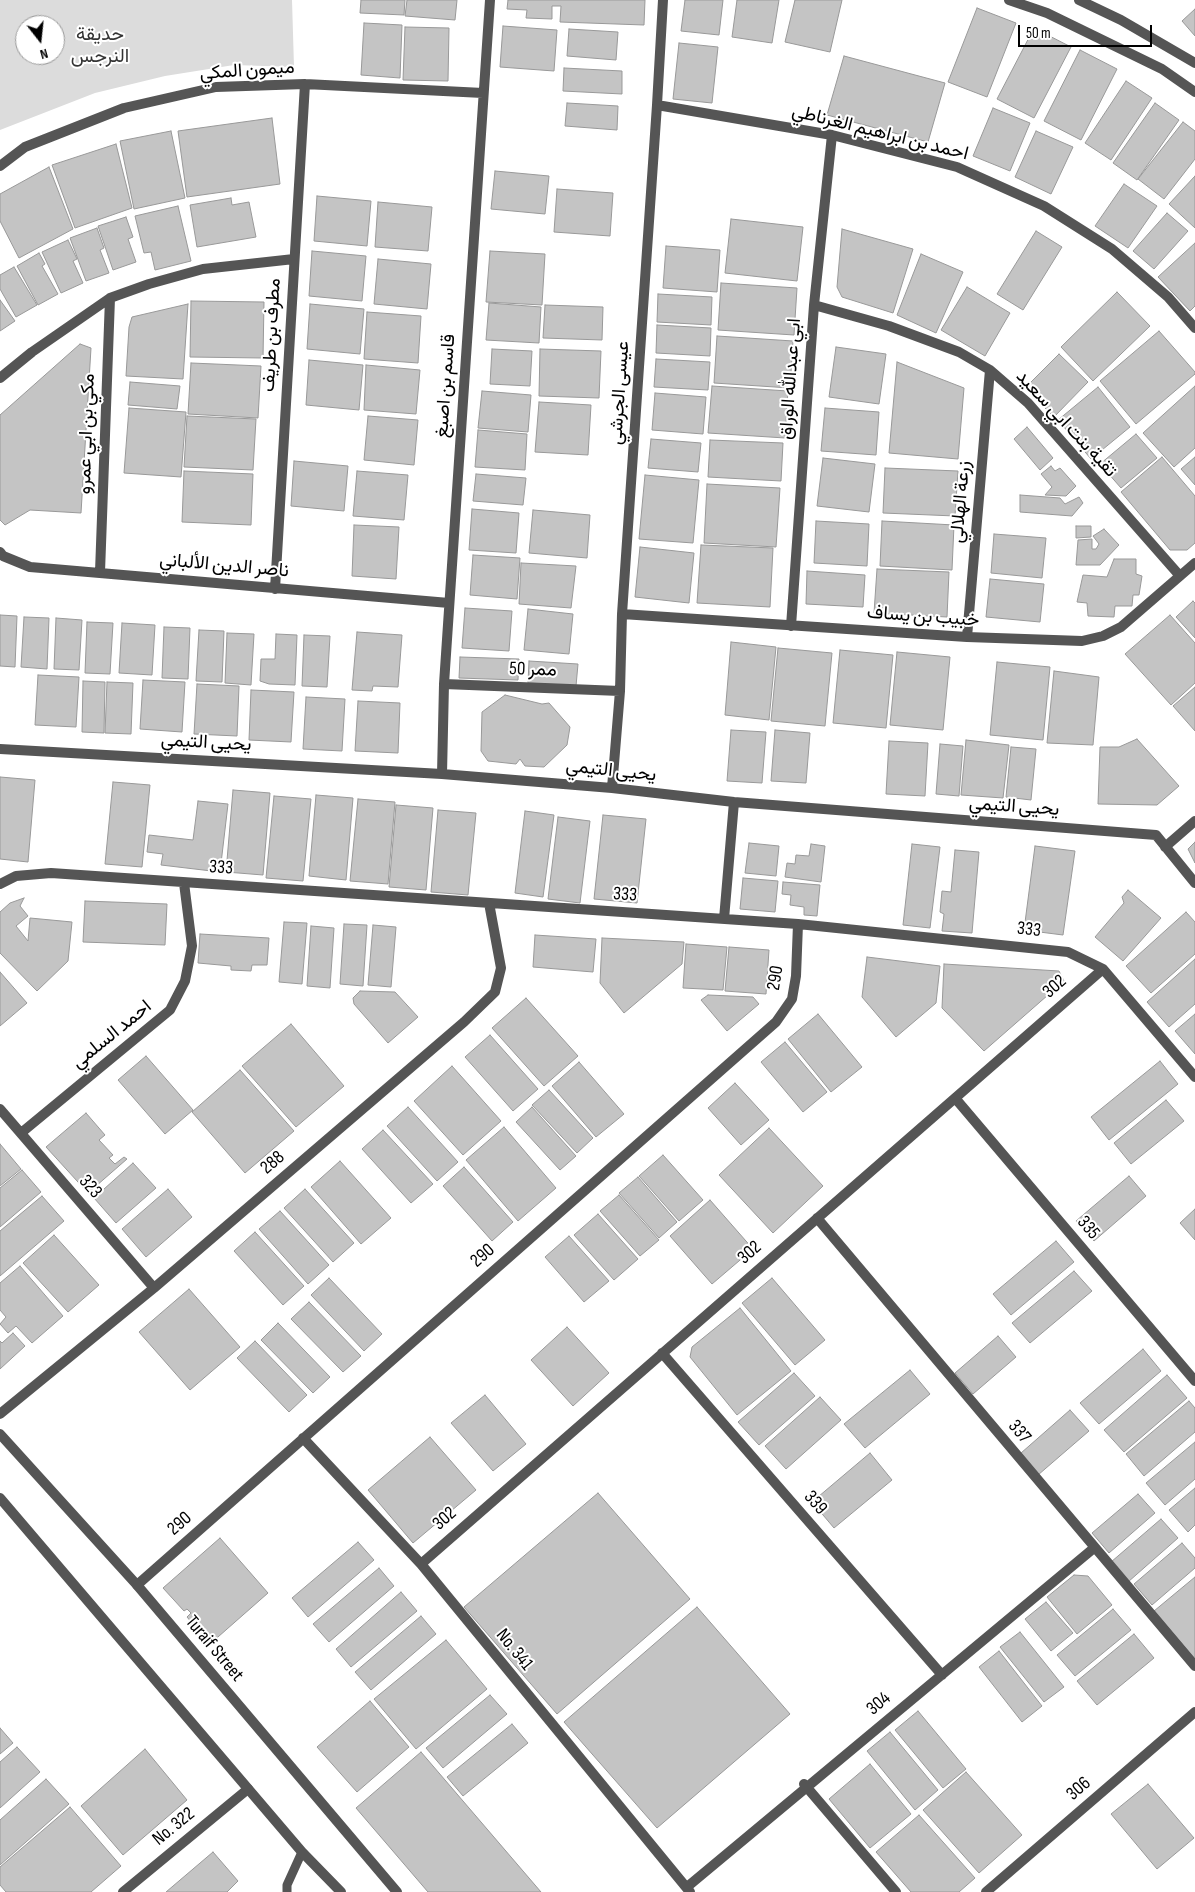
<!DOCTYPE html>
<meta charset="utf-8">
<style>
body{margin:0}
#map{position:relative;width:1195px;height:1892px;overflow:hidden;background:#fff;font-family:"Sofia Sans Condensed",sans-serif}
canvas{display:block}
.north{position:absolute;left:15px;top:15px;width:50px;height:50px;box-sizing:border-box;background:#fff;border:1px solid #999;border-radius:50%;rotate:164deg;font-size:14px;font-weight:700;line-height:20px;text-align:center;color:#000}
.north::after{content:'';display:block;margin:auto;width:18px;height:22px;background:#000;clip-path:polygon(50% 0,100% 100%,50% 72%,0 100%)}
.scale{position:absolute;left:1018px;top:25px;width:134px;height:22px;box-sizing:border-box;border:2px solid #000;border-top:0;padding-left:6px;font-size:15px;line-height:18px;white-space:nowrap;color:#000;-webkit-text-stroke:4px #fff;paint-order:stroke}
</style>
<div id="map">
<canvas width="1195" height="1892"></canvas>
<div class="north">N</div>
<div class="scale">50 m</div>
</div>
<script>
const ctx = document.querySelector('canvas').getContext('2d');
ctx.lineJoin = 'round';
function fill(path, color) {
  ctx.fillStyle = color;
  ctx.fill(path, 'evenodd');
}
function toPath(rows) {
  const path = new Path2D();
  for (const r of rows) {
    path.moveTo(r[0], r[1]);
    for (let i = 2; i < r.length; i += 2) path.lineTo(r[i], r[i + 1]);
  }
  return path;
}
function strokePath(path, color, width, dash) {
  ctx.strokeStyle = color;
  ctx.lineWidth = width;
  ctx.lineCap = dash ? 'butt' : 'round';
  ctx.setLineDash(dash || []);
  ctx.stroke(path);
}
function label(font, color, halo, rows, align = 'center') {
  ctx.font = font + ' "Sofia Sans Condensed",Vazirmatn,sans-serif';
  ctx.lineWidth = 4;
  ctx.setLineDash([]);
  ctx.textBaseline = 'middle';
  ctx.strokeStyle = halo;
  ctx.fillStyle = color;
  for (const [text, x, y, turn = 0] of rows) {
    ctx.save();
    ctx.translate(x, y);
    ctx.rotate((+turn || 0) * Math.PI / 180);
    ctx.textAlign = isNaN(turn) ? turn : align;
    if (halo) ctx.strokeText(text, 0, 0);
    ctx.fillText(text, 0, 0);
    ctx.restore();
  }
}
const green = toPath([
 [0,0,292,0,294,67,234,65,165,76,95,93,0,130],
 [25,25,55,25,55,55,25,55]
]);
const building = toPath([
 [361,0,405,0,404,15,360,13,361,0],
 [407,0,457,0,455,20,405,16,407,0],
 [508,0,645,0,644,25,560,22,561,6,552,6,552,19,526,18,527,10,507,9,508,0],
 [685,0,723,0,719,35,681,31,685,0],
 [737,0,779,0,772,43,732,37,737,0],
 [795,0,842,0,830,52,785,42,795,0],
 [977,8,1016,23,987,97,948,82,977,8],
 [1195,9,1195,36,1182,21,1195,9],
 [364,23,402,25,400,78,361,75,364,23],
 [503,26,557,30,554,71,500,67,503,26],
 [405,27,449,28,448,81,403,80,405,27],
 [1034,28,1071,47,1034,118,997,99,1034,28],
 [569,29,618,32,616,60,567,56,569,29],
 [679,43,718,47,712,103,673,99,679,43],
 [1080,50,1117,69,1081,140,1044,121,1080,50],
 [844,56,945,83,928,142,827,115,844,56],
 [564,68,622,71,622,94,563,91,564,68],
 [1126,81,1152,98,1111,160,1085,143,1126,81],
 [567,103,618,106,617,130,565,126,567,103],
 [1155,103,1179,120,1137,180,1113,163,1155,103],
 [993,108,1030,123,1010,171,973,156,993,108],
 [272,118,280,184,187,197,178,131,272,118],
 [1183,122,1195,131,1195,159,1164,199,1138,179,1183,122],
 [171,131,185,198,134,209,120,141,171,131],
 [1036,131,1073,147,1051,194,1015,177,1036,131],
 [116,144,132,208,75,228,52,165,116,144],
 [49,167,73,229,19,258,0,221,0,194,49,167],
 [495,171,549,176,545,214,491,209,495,171],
 [1195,176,1195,228,1169,204,1195,176],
 [1124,184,1157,206,1128,248,1095,226,1124,184],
 [557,189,613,193,610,236,554,232,557,189],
 [317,196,371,201,367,246,314,241,317,196],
 [231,198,232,205,249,202,256,237,197,247,190,205,231,198],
 [378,202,432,207,428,251,375,247,378,202],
 [178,206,191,261,155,270,151,252,144,253,135,216,178,206],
 [1167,213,1188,231,1154,269,1133,251,1167,213],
 [126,217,133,237,128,239,136,262,113,270,98,226,126,217],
 [731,219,803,227,797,281,725,273,731,219],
 [97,228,104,248,100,250,109,273,86,281,70,238,97,228],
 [842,229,913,249,893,313,842,297,837,287,842,229],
 [1036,231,1062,247,1023,310,997,294,1036,231],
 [68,240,77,259,73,261,83,283,61,293,42,252,68,240],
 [1195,243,1195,306,1190,311,1158,277,1195,243],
 [666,246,720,250,717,292,663,288,666,246],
 [312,251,366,256,362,301,309,296,312,251],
 [490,251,545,254,542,305,486,302,490,251],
 [39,253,45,264,42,266,58,294,38,305,17,266,39,253],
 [921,254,963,272,936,333,897,315,921,254],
 [378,259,431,264,427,309,374,304,378,259],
 [14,267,37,305,16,317,0,289,0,275,14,267],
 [721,283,797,288,794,335,718,330,721,283],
 [967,287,1010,313,985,356,941,330,967,287],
 [1117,292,1150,326,1093,381,1061,347,1117,292],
 [658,294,712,297,711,325,657,322,658,294],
 [0,300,15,321,0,331,0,300],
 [191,301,264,302,263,358,190,357,191,301],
 [489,303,541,307,539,343,486,340,489,303],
 [188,304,183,379,126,376,129,327,132,317,188,304],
 [310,304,364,309,360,354,307,349,310,304],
 [545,305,603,307,602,340,543,338,545,305],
 [367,312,421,316,418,363,364,359,367,312],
 [657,325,711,328,710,356,656,353,657,325],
 [1159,331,1195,372,1195,374,1136,424,1100,381,1159,331],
 [717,336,793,341,790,388,714,383,717,336],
 [80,344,91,348,81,513,30,510,5,525,0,520,0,415,80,344],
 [836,347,886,354,879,404,829,397,836,347],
 [492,349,532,351,530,386,490,384,492,349],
 [540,349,601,351,599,398,539,396,540,349],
 [1059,354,1088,382,1054,417,1025,388,1059,354],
 [656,359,710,362,708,390,654,387,656,359],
 [309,360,363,365,359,410,306,405,309,360],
 [897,362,964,388,958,459,889,453,897,362],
 [191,363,261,366,258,418,188,414,191,363],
 [366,365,420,370,416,414,364,410,366,365],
 [130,382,180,386,177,409,128,405,130,382],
 [712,386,788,391,785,438,708,433,712,386],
 [1195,386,1195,448,1174,467,1143,433,1195,386],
 [1098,387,1130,427,1091,459,1058,420,1098,387],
 [482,391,531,395,528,432,478,428,482,391],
 [655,393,706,397,703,434,652,430,655,393],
 [539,402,591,405,588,455,535,452,539,402],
 [129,408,186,412,181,477,124,473,129,408],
 [825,408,879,412,876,455,821,451,825,408],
 [187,416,256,419,253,470,184,467,187,416],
 [368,416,418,420,414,465,364,460,368,416],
 [1027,427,1053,458,1040,470,1014,439,1027,427],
 [478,430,527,434,525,470,475,467,478,430],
 [1136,434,1157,458,1121,488,1100,464,1136,434],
 [651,439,701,443,698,472,648,468,651,439],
 [710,440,783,443,781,481,708,477,710,440],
 [1162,457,1195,496,1195,543,1187,550,1170,550,1121,492,1162,457],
 [1195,457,1195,485,1181,469,1195,457],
 [823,458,875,464,869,512,817,506,823,458],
 [294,461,348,466,344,511,291,506,294,461],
 [1051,466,1055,471,1060,468,1076,486,1066,496,1045,495,1052,487,1041,474,1051,466],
 [885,468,958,471,955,516,883,513,885,468],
 [184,471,253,474,251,525,182,522,184,471],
 [357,471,408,475,404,520,353,516,357,471],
 [476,474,526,478,523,505,473,501,476,474],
 [645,475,699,480,693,543,639,539,645,475],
 [707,484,780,488,776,547,704,543,707,484],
 [1020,495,1060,498,1065,504,1079,497,1083,503,1072,516,1020,512,1020,495],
 [472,509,519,513,516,553,469,550,472,509],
 [533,510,590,515,587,558,529,553,533,510],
 [816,521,869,524,867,566,814,563,816,521],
 [882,521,954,525,952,570,880,566,882,521],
 [354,525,399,527,396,579,352,576,354,525],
 [1076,526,1091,526,1091,537,1076,538,1076,526],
 [1104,529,1119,545,1100,565,1076,565,1078,540,1092,539,1092,549,1096,549,1099,544,1093,536,1104,529],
 [994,534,1046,538,1042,578,991,573,994,534],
 [701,545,773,548,770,607,697,603,701,545],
 [640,547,694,553,689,603,635,597,640,547],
 [473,555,520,558,517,599,470,595,473,555],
 [1114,559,1136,559,1136,574,1142,576,1139,595,1133,595,1132,606,1115,606,1114,617,1088,616,1087,603,1077,602,1083,575,1107,577,1114,559],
 [521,563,576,566,571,608,519,604,521,563],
 [877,569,949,572,947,617,874,613,877,569],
 [807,571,865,575,863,607,806,604,807,571],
 [990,579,1044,584,1040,622,986,617,990,579],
 [1193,601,1195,603,1195,638,1176,617,1193,601],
 [465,608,512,611,509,651,462,648,465,608],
 [528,609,573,614,569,654,524,650,528,609],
 [0,615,17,616,15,667,0,666,0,615],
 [1170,615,1195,643,1195,683,1171,705,1125,654,1170,615],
 [24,617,49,618,47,669,21,667,24,617],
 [56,618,82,620,79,670,54,669,56,618],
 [87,622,113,623,110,674,85,673,87,622],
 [122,623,155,625,152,675,119,673,122,623],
 [164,627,190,628,188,679,162,678,164,627],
 [199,630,224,631,222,682,196,681,199,630],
 [357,632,402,635,398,687,373,686,372,691,352,690,357,632],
 [227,633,254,634,251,685,225,683,227,633],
 [276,634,297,635,295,685,269,684,260,681,261,659,275,659,276,634],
 [304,635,330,636,327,687,302,686,304,635],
 [731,642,776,647,769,720,725,715,731,642],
 [778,648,832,653,825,726,771,721,778,648],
 [840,650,893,655,886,728,833,723,840,650],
 [897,652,950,657,943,730,890,725,897,652],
 [460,657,519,659,518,680,459,678,460,657],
 [529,661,578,664,576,686,528,683,529,661],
 [997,662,1050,667,1043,740,990,735,997,662],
 [1054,671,1099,677,1093,745,1047,743,1054,671],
 [38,675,79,677,76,727,35,725,38,675],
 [143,680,185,682,182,732,140,729,143,680],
 [83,681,105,682,104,733,82,732,83,681],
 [107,682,133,683,131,734,105,733,107,682],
 [197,684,239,686,237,736,194,734,197,684],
 [1195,687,1195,731,1173,706,1195,687],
 [251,690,294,692,291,742,249,740,251,690],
 [505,695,542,704,549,703,570,727,567,745,544,767,525,766,520,759,516,764,488,761,481,751,482,712,505,695],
 [306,697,345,699,342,751,303,749,306,697],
 [358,701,400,703,398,753,355,751,358,701],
 [731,730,766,732,762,783,727,781,731,730],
 [775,730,810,733,806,783,771,781,775,730],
 [1137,739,1179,786,1157,805,1098,804,1100,747,1119,747,1137,739],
 [966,740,1009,745,1003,798,961,795,966,740],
 [889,741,928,743,925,796,886,794,889,741],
 [940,744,963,746,959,796,936,794,940,744],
 [1011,747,1036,749,1031,800,1006,797,1011,747],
 [0,777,35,780,28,862,0,859,0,777],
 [113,782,150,785,142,867,105,864,113,782],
 [233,790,270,793,263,875,226,872,233,790],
 [316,795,353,798,346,880,309,876,316,795],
 [274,796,311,799,303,881,266,878,274,796],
 [358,799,395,802,388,884,350,881,358,799],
 [198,801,228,804,220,872,161,865,163,854,147,852,149,835,193,840,198,801],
 [396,805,433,808,426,890,389,887,396,805],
 [438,810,476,813,468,895,431,892,438,810],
 [525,811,554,815,543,897,515,893,525,811],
 [603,815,646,819,637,903,594,899,603,815],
 [558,817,590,821,580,903,548,899,558,817],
 [1195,842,1195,863,1188,849,1195,842],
 [749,843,779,846,776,876,745,873,749,843],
 [811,844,825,846,821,882,785,877,787,863,795,864,796,855,809,856,811,844],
 [912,844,940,847,930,928,903,925,912,844],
 [1035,846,1075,851,1063,935,1024,930,1035,846],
 [955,850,979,852,972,933,942,931,944,914,940,912,942,891,951,892,955,850],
 [743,878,778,881,775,912,740,909,743,878],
 [783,882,820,885,817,916,804,915,804,907,790,905,791,895,782,894,783,882],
 [1128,890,1161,918,1123,961,1095,937,1124,903,1122,897,1128,890],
 [24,898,20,906,28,916,16,926,28,941,30,918,72,922,68,961,37,991,0,953,0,912,10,903,24,898],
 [85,901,167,904,165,945,83,942,85,901],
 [1186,912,1195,922,1195,954,1151,993,1126,966,1186,912],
 [284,922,307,923,302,984,279,982,284,922],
 [344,924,367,925,363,986,340,984,344,924],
 [373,925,396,927,391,987,368,985,373,925],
 [311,926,334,928,330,988,307,986,311,926],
 [200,934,269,938,267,965,252,965,251,971,231,970,231,966,198,963,200,934],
 [535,935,596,939,593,972,533,967,535,935],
 [602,938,684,942,682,964,624,1013,600,983,602,938],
 [686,944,727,947,723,990,683,988,686,944],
 [729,947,769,950,766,994,725,991,729,947],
 [867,957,940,966,936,1003,896,1037,862,997,867,957],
 [1195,959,1195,1004,1169,1027,1147,1002,1195,959],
 [944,964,1059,971,1064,981,984,1051,942,1008,944,964],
 [0,972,27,1003,0,1026,0,972],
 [360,991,395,992,418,1017,388,1043,354,1004,353,998,360,991],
 [708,995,753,997,759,1004,727,1031,701,1000,708,995],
 [526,998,578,1056,544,1086,492,1028,526,998],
 [818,1014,862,1067,831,1092,788,1039,818,1014],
 [1195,1014,1195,1054,1175,1031,1195,1014],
 [291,1024,344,1086,296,1127,242,1066,291,1024],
 [490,1035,538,1089,513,1111,465,1057,490,1035],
 [785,1042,827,1092,803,1112,761,1062,785,1042],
 [146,1056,193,1110,165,1134,118,1080,146,1056],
 [1160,1061,1178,1084,1109,1140,1091,1117,1160,1061],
 [579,1062,624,1114,596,1137,552,1086,579,1062],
 [452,1066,501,1121,463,1155,414,1101,452,1066],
 [240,1070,294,1131,245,1173,192,1112,240,1070],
 [735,1083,769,1120,741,1145,708,1108,735,1083],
 [549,1090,593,1138,577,1153,532,1105,549,1090],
 [1166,1100,1184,1121,1131,1164,1114,1143,1166,1100],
 [408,1107,458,1162,437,1181,387,1126,408,1107],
 [532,1107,576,1156,560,1170,516,1122,532,1107],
 [86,1113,105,1135,99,1140,113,1155,109,1158,115,1164,124,1157,127,1159,88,1193,46,1147,86,1113],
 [504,1127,556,1188,518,1221,466,1160,504,1127],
 [769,1128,823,1186,773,1233,719,1175,769,1128],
 [383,1130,433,1184,411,1203,362,1149,383,1130],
 [0,1144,21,1169,0,1186,0,1144],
 [663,1155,703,1200,679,1221,639,1176,663,1155],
 [340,1161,391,1218,361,1244,311,1187,340,1161],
 [133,1163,156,1188,116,1223,94,1198,133,1163],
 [464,1167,513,1222,492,1241,443,1186,464,1167],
 [22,1170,41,1192,0,1227,0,1188,22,1170],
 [1129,1176,1146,1196,1094,1241,1076,1221,1129,1176],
 [638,1177,677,1222,659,1238,619,1193,638,1177],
 [168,1189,192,1217,146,1257,122,1229,168,1189],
 [305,1189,354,1243,333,1262,284,1208,305,1189],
 [619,1195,659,1240,640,1256,600,1211,619,1195],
 [42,1196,64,1221,0,1276,0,1231,42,1196],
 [710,1200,753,1249,712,1284,670,1236,710,1200],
 [1195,1209,1195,1240,1180,1223,1195,1209],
 [280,1211,329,1265,308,1284,259,1229,280,1211],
 [598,1214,638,1259,614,1280,574,1235,598,1214],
 [255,1232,304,1286,283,1305,234,1251,255,1232],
 [54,1235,99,1285,68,1312,23,1263,54,1235],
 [569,1236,609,1281,584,1302,545,1257,569,1236],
 [1056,1241,1074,1262,1011,1315,993,1294,1056,1241],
 [20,1266,63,1316,32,1343,16,1326,8,1333,0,1324,6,1317,0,1310,0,1283,20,1266],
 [1074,1271,1092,1291,1030,1343,1012,1323,1074,1271],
 [329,1278,382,1334,364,1351,311,1295,329,1278],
 [772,1278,825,1340,795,1365,742,1303,772,1278],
 [189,1289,240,1347,190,1390,139,1332,189,1289],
 [309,1302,361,1356,343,1372,291,1319,309,1302],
 [740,1308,791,1371,737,1415,690,1357,692,1347,740,1308],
 [278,1323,330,1377,313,1393,261,1340,278,1323],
 [567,1327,609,1373,573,1406,531,1360,567,1327],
 [13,1333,25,1346,0,1369,0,1341,2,1343,13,1333],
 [998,1336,1016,1357,973,1394,955,1373,998,1336],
 [255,1341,307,1395,289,1412,237,1358,255,1341],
 [1143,1349,1161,1371,1099,1424,1080,1403,1143,1349],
 [910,1370,930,1394,865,1448,844,1424,910,1370],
 [794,1373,815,1396,759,1445,738,1422,794,1373],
 [1167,1375,1187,1398,1124,1452,1104,1430,1167,1375],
 [485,1395,526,1444,493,1471,451,1423,485,1395],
 [820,1397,841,1420,786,1469,765,1446,820,1397],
 [1189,1401,1195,1408,1195,1432,1144,1476,1126,1454,1189,1401],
 [1070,1410,1089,1431,1038,1475,1021,1453,1070,1410],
 [430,1437,476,1490,413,1543,368,1490,430,1437],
 [1195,1442,1195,1479,1165,1505,1146,1483,1195,1442],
 [870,1453,892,1480,834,1528,812,1502,870,1453],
 [1195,1488,1195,1525,1188,1532,1169,1510,1195,1488],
 [598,1493,690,1599,557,1714,464,1607,598,1493],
 [1138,1494,1155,1513,1109,1553,1092,1533,1138,1494],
 [1161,1519,1178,1538,1128,1582,1111,1562,1161,1519],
 [220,1538,268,1593,210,1644,187,1617,191,1613,187,1609,184,1611,163,1588,220,1538],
 [358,1542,374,1560,308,1617,292,1598,358,1542],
 [1182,1543,1195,1558,1195,1568,1152,1605,1134,1584,1182,1543],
 [379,1568,394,1586,329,1642,313,1624,379,1568],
 [1074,1575,1088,1576,1112,1605,1077,1634,1047,1597,1074,1575],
 [1195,1577,1195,1659,1154,1611,1195,1577],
 [401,1592,417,1611,351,1667,336,1649,401,1592],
 [1046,1602,1073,1633,1051,1651,1025,1619,1046,1602],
 [697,1607,790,1714,657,1828,564,1722,697,1607],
 [1113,1609,1131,1630,1075,1676,1057,1655,1113,1609],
 [421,1616,436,1634,371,1690,355,1672,421,1616],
 [1020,1632,1064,1687,1044,1702,1000,1647,1020,1632],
 [1134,1634,1154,1658,1097,1705,1077,1681,1134,1634],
 [446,1640,487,1689,416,1749,374,1699,446,1640],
 [999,1651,1042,1706,1022,1722,979,1667,999,1651],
 [490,1695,507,1714,443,1768,426,1748,490,1695],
 [370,1701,409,1747,357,1792,317,1747,370,1701],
 [918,1711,966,1769,943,1788,895,1730,918,1711],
 [512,1724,528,1743,463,1796,447,1777,512,1724],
 [0,1728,13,1743,0,1754,0,1728],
 [890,1732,938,1790,915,1810,867,1751,890,1732],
 [17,1747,40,1772,0,1808,0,1762,17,1747],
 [145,1749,187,1800,123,1855,81,1806,145,1749],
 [421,1752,541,1892,428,1892,356,1808,421,1752],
 [870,1764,911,1814,870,1848,829,1799,870,1764],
 [966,1772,1022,1835,979,1873,923,1810,966,1772],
 [46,1779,69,1804,0,1865,0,1820,46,1779],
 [1148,1784,1194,1838,1157,1869,1111,1814,1148,1784],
 [70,1807,121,1866,91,1892,6,1892,0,1885,0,1867,70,1807],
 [919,1815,975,1878,959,1892,911,1892,876,1852,919,1815],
 [213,1852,238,1881,227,1892,166,1892,213,1852]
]);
const service = toPath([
 [287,1892,287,1885,302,1852]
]);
const minor = toPath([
 [1009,0,1047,13,1162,69,1195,92],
 [1079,0,1121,20,1195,63],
 [657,105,832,135,957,167,1044,206,1112,249,1168,297,1195,328],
 [0,166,25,147,124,108,216,87,305,84,483,93],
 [814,305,889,326,959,352,990,370,1028,403,1180,576],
 [0,378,32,352,110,298,149,284,203,269,294,259],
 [0,552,3,556,30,567,449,603],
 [100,572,110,298],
 [275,589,305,84],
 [622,614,967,637,1082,641,1103,636,1121,627,1195,563],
 [791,626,814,305,832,135],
 [967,637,990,370],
 [444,684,620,691],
 [0,749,442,774,612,788,734,802,1156,835,1195,883],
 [442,774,444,684,490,0],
 [612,788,620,691,622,614,657,105,663,0],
 [1165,847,1195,821],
 [0,884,16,876,51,873,798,924,1068,952,1103,969,1195,1077],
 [724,919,734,802],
 [955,1098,1195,1381],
 [0,1109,154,1288],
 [21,1133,170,1010,185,981,192,946,184,883],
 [817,1218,1195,1666],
 [662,1353,942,1675],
 [0,1414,154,1288,464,1022,495,992,501,968,489,903],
 [303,1438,421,1564,690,1892],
 [421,1564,1103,969],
 [137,1585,776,1022,792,999,796,976,798,924],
 [804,1784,896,1892],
 [687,1887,1094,1548],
 [123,1892,248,1789],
 [986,1892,1195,1712]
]);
const tertiary = toPath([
 [0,1434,137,1585,397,1892],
 [0,1498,302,1852,341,1892]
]);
const parkNames = [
 ["حديقة",100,35],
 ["النرجس",100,57]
];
const streetNames = [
 ["ميمون المكي",247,71,-4],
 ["احمد بن ابراهيم الغرناطي",880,133,14],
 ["مطرف بن طريف",272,335,-87],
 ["ابي عبدالله الوراق",791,379,-86],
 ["قاسم بن اصبغ",446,386,-86],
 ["عيسى الجرشي",620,393,-86],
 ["تقية بنت ابي سعيد",1066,424,47],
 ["مكي بن ابي عمرو",87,434,-88],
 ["زرعة الهلالي",961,502,-85],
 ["ناصر الدين الألباني",224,566,5],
 ["خبيب بن يساف",923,617,4],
 ["ممر 50",533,670,2],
 ["يحيى التيمي",206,743,3],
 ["يحيى التيمي",611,771,6],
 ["يحيى التيمي",1014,807,4],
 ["333",221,868,4],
 ["333",625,895,4],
 ["333",1029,930,6],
 ["290",776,978,-81],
 ["302",1055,987,-41],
 ["احمد السلمي",112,1035,-39],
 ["288",273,1163,-41],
 ["323",90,1187,49],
 ["335",1088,1228,50],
 ["302",750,1253,-41],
 ["290",483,1256,-41],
 ["337",1019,1432,50],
 ["339",815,1503,49],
 ["302",445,1519,-41],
 ["290",180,1524,-41],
 ["Turaif Street",214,1649,50],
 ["No. 341",514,1650,51],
 ["304",879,1704,-40],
 ["306",1079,1789,-41],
 ["No. 322",174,1827,-39]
];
fill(green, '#dcdcdc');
fill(building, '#c4c4c4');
strokePath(building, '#999', 1);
strokePath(service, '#555', 9);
strokePath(minor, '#555', 10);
strokePath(tertiary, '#555', 10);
label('19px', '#333', '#fff', parkNames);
label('19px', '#000', '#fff', streetNames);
</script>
